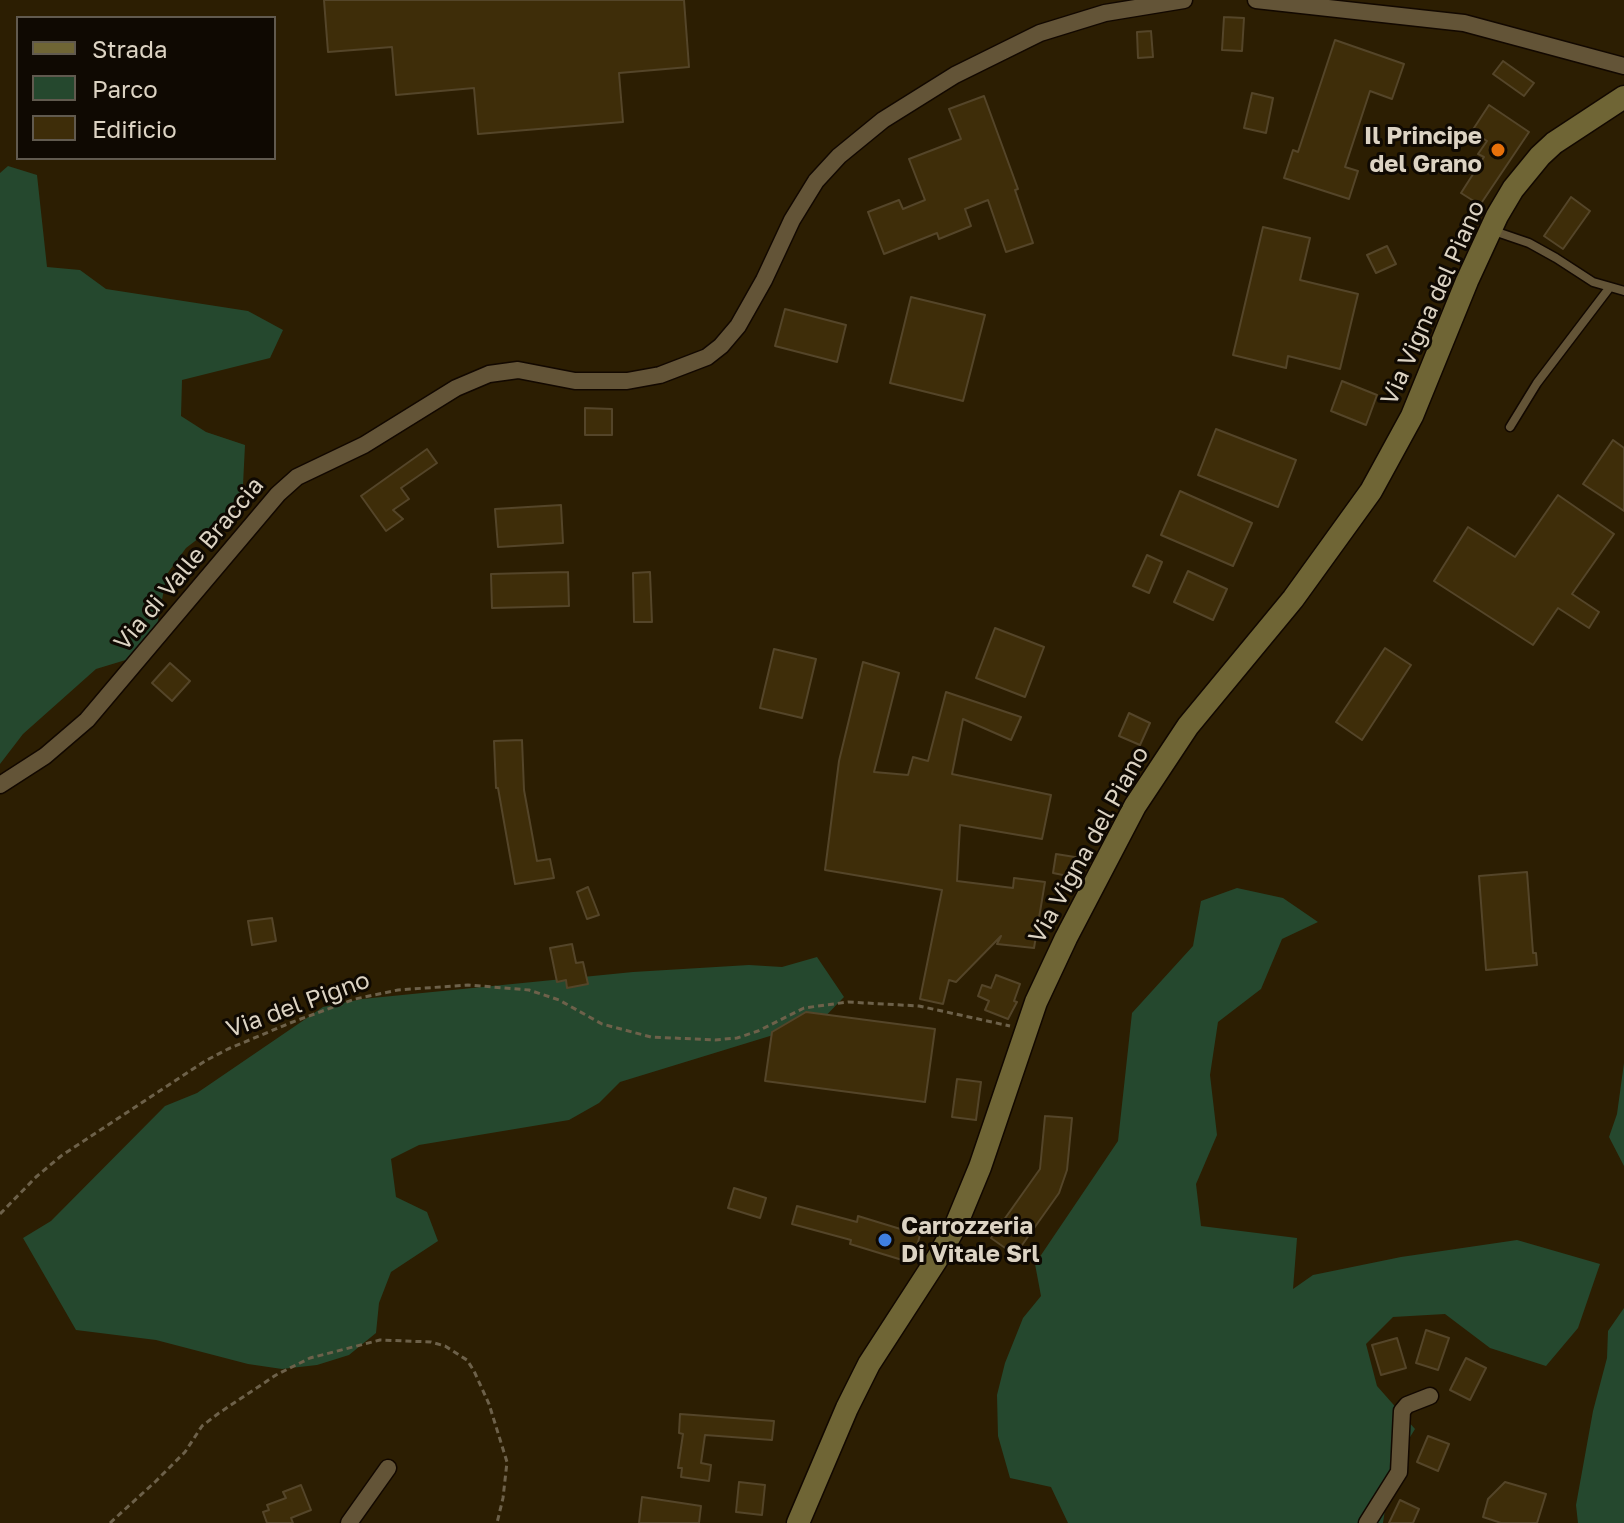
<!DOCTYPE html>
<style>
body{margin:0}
#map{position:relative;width:1624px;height:1523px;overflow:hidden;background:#2c1e02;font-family:"Golos Text",sans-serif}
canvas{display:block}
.legend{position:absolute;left:16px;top:16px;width:260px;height:144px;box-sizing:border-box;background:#0f0902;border:2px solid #615a4f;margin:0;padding:10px 14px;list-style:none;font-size:24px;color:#dcd3c3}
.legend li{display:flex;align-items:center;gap:16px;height:40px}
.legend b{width:40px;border:2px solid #615a4f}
</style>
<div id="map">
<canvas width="1624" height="1523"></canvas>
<ul class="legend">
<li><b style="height:10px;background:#6f6535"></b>Strada</li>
<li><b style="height:22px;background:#25482e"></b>Parco</li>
<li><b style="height:22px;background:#3e2d09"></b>Edificio</li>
</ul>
</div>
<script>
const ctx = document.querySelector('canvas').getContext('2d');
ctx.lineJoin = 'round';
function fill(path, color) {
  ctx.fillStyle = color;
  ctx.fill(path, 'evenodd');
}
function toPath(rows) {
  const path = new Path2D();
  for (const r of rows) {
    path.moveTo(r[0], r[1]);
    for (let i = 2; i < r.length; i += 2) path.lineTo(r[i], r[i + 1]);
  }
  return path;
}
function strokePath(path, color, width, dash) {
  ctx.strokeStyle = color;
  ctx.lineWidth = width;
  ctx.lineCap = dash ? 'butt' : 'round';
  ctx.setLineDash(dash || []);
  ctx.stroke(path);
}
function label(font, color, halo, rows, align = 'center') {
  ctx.font = font + ' "Golos Text",sans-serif';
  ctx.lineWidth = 6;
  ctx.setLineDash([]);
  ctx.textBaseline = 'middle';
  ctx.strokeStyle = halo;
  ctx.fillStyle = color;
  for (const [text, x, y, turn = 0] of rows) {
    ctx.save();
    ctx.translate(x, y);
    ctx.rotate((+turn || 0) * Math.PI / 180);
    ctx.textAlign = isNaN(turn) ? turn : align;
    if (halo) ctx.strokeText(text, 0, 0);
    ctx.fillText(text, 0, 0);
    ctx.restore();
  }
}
const green = toPath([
 [8,166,37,175,47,267,80,270,106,289,248,311,283,330,270,358,182,380,181,416,206,432,245,445,242,505,186,548,167,574,156,631,129,659,96,669,23,734,0,764,0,173],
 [1237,888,1283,898,1318,922,1282,939,1261,989,1218,1022,1210,1075,1217,1135,1196,1184,1201,1226,1297,1238,1293,1289,1313,1275,1401,1257,1517,1240,1600,1264,1578,1328,1546,1366,1490,1348,1445,1314,1393,1317,1366,1344,1377,1386,1415,1429,1391,1468,1383,1523,1068,1523,1051,1487,1010,1478,998,1436,997,1395,1005,1363,1023,1318,1041,1296,1035,1264,1118,1141,1132,1013,1193,946,1201,901],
 [817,957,844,997,816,1026,783,1032,620,1082,599,1103,569,1120,419,1145,391,1159,396,1197,427,1212,438,1241,391,1272,379,1303,376,1333,349,1355,317,1365,282,1369,248,1364,156,1340,76,1330,23,1238,51,1221,165,1106,197,1093,323,1007,362,999,633,972,749,965,782,967],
 [1624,1063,1624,1166,1609,1137,1617,1114],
 [1624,1308,1624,1523,1578,1523,1576,1505,1593,1411,1607,1358,1608,1331]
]);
const building = toPath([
 [324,0,684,0,689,67,619,73,623,122,478,134,474,88,396,95,392,47,328,52,324,0],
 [1224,17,1244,18,1242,51,1222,50,1224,17],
 [1151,31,1153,57,1138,58,1137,32,1151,31],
 [1335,40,1404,64,1392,99,1370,91,1345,167,1358,171,1349,199,1284,178,1293,150,1298,152,1335,40],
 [1503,61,1534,83,1524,96,1493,74,1503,61],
 [1252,93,1273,98,1266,133,1244,128,1252,93],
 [984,96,1018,189,1015,190,1033,243,1006,252,988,200,965,209,971,226,939,239,937,233,884,254,868,212,899,200,903,209,925,200,909,159,961,139,949,109,984,96],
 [1489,105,1529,132,1480,205,1461,193,1484,157,1478,154,1487,141,1472,131,1489,105],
 [1571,197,1590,211,1563,249,1544,236,1571,197],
 [1263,227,1310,238,1300,280,1358,294,1340,369,1288,356,1286,368,1233,355,1263,227],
 [1387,246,1396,264,1376,273,1367,255,1387,246],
 [911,297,985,315,963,401,890,383,911,297],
 [785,309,846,325,837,362,775,346,785,309],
 [1342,381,1377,395,1366,425,1331,411,1342,381],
 [585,408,612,409,612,435,585,435,585,408],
 [1216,429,1296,460,1278,507,1198,475,1216,429],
 [1613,440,1624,448,1624,511,1583,484,1613,440],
 [427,449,437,463,401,488,409,499,393,510,403,519,386,531,361,496,427,449],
 [1180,491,1252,523,1233,566,1161,535,1180,491],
 [1558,495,1614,534,1572,594,1599,612,1589,628,1558,608,1533,645,1434,581,1468,527,1515,557,1558,495],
 [561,505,563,543,498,547,495,509,561,505],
 [1147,555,1162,562,1149,593,1133,586,1147,555],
 [1188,571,1227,589,1213,620,1174,602,1188,571],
 [568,572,569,606,492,608,491,574,568,572],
 [650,572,652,622,634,622,633,573,650,572],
 [995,628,1044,647,1025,697,976,678,995,628],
 [1385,648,1411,665,1362,740,1336,722,1385,648],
 [774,649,816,659,802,718,760,708,774,649],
 [863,662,899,673,874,772,908,775,913,757,928,761,946,692,1021,717,1011,740,963,719,952,774,1051,795,1042,839,960,825,957,881,1013,888,1014,878,1045,882,1034,948,997,944,1001,936,956,982,949,980,943,1004,920,999,942,890,825,870,839,761,863,662],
 [170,663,190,681,172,701,152,683,170,663],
 [1129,713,1150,723,1140,745,1119,736,1129,713],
 [522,740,524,790,537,861,550,859,554,878,515,884,498,788,496,788,494,741,522,740],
 [1056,854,1081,858,1078,878,1053,873,1056,854],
 [1527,872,1533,953,1536,953,1537,965,1486,970,1479,876,1527,872],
 [588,887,599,915,587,919,577,892,588,887],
 [272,918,276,941,252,945,248,921,272,918],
 [572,944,576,963,583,962,588,984,567,988,566,980,557,982,550,948,572,944],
 [996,975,1020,984,1014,1001,1017,1002,1008,1019,985,1010,989,1001,978,996,982,985,991,988,996,975],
 [806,1012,935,1029,925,1102,765,1081,772,1032,806,1012],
 [957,1079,981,1082,976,1120,952,1117,957,1079],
 [1045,1116,1072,1118,1067,1170,1059,1193,1015,1255,991,1238,1040,1169,1045,1116],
 [734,1188,766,1198,760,1218,728,1208,734,1188],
 [797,1206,857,1222,858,1216,920,1235,912,1263,850,1244,851,1240,792,1224,797,1206],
 [1426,1330,1449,1338,1438,1370,1416,1363,1426,1330],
 [1397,1338,1406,1368,1381,1375,1372,1345,1397,1338],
 [1466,1358,1486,1368,1470,1400,1450,1390,1466,1358],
 [680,1414,774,1421,772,1440,705,1435,701,1463,711,1465,709,1481,681,1477,682,1468,678,1468,683,1434,679,1433,680,1414],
 [1428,1436,1449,1444,1438,1471,1417,1462,1428,1436],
 [739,1482,765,1485,762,1515,736,1512,739,1482],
 [1505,1482,1546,1494,1537,1523,1501,1523,1483,1517,1488,1499,1505,1482],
 [301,1485,311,1510,291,1518,293,1523,267,1523,263,1512,269,1510,267,1505,286,1498,283,1492,301,1485],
 [642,1497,701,1506,699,1523,639,1523,642,1497],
 [1400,1500,1419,1509,1413,1523,1389,1523,1400,1500]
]);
const path = toPath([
 [0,1214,36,1177,61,1156,205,1061,228,1049,290,1023,355,999,398,990,468,985,529,990,559,1000,602,1024,651,1037,715,1040,737,1038,758,1031,804,1008,848,1002,919,1006,1010,1026],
 [110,1523,156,1481,185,1452,202,1426,219,1413,276,1375,310,1358,380,1340,431,1342,445,1346,467,1360,474,1371,489,1404,507,1462,503,1498,497,1523]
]);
const service = toPath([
 [1491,230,1529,243,1556,258,1593,282,1624,291],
 [1510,427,1537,383,1610,287]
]);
const minor = toPath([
 [1256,0,1464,23,1624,66],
 [0,785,45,756,87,720,278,494,297,477,364,445,456,388,489,374,518,370,575,381,627,381,660,375,707,357,721,346,738,326,764,280,792,220,816,181,839,156,883,120,955,75,1040,33,1105,13,1184,0],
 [349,1523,388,1468],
 [1367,1523,1399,1472,1402,1411,1407,1405,1430,1396]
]);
const secondary = toPath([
 [798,1523,847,1408,869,1364,937,1259,956,1225,980,1167,1036,1002,1066,938,1135,806,1188,726,1293,599,1371,491,1412,416,1467,281,1497,216,1513,189,1540,156,1554,143,1624,97]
]);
const markers = [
 [1498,150,8,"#e8710a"],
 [885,1240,8,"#3f7fe0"]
];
const poiNames = [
 ["Il Principe",1482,136],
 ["del Grano",1482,164],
 ["Carrozzeria",901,1226,"left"],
 ["Di Vitale Srl",901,1254,"left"]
];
const streetNames = [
 ["Via Vigna del Piano",1433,303,-66],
 ["Via di Valle Braccia",189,564,-50],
 ["Via Vigna del Piano",1089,845,-61],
 ["Via del Pigno",298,1005,-20]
];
fill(green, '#25482e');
fill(building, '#3e2d09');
strokePath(building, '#544529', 2);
strokePath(service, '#120800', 11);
strokePath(minor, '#120800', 19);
strokePath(secondary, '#120800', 25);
strokePath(path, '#6d614a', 3, [6, 4]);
strokePath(service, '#635437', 8);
strokePath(minor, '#635437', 16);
strokePath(secondary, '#6f6535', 22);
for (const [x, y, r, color] of markers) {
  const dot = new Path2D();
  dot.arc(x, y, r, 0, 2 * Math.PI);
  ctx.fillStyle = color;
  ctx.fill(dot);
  strokePath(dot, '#0f0902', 3);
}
label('bold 24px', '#dcd3c3', '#0f0902', poiNames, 'right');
label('24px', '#dcd3c3', '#0f0902', streetNames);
</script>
